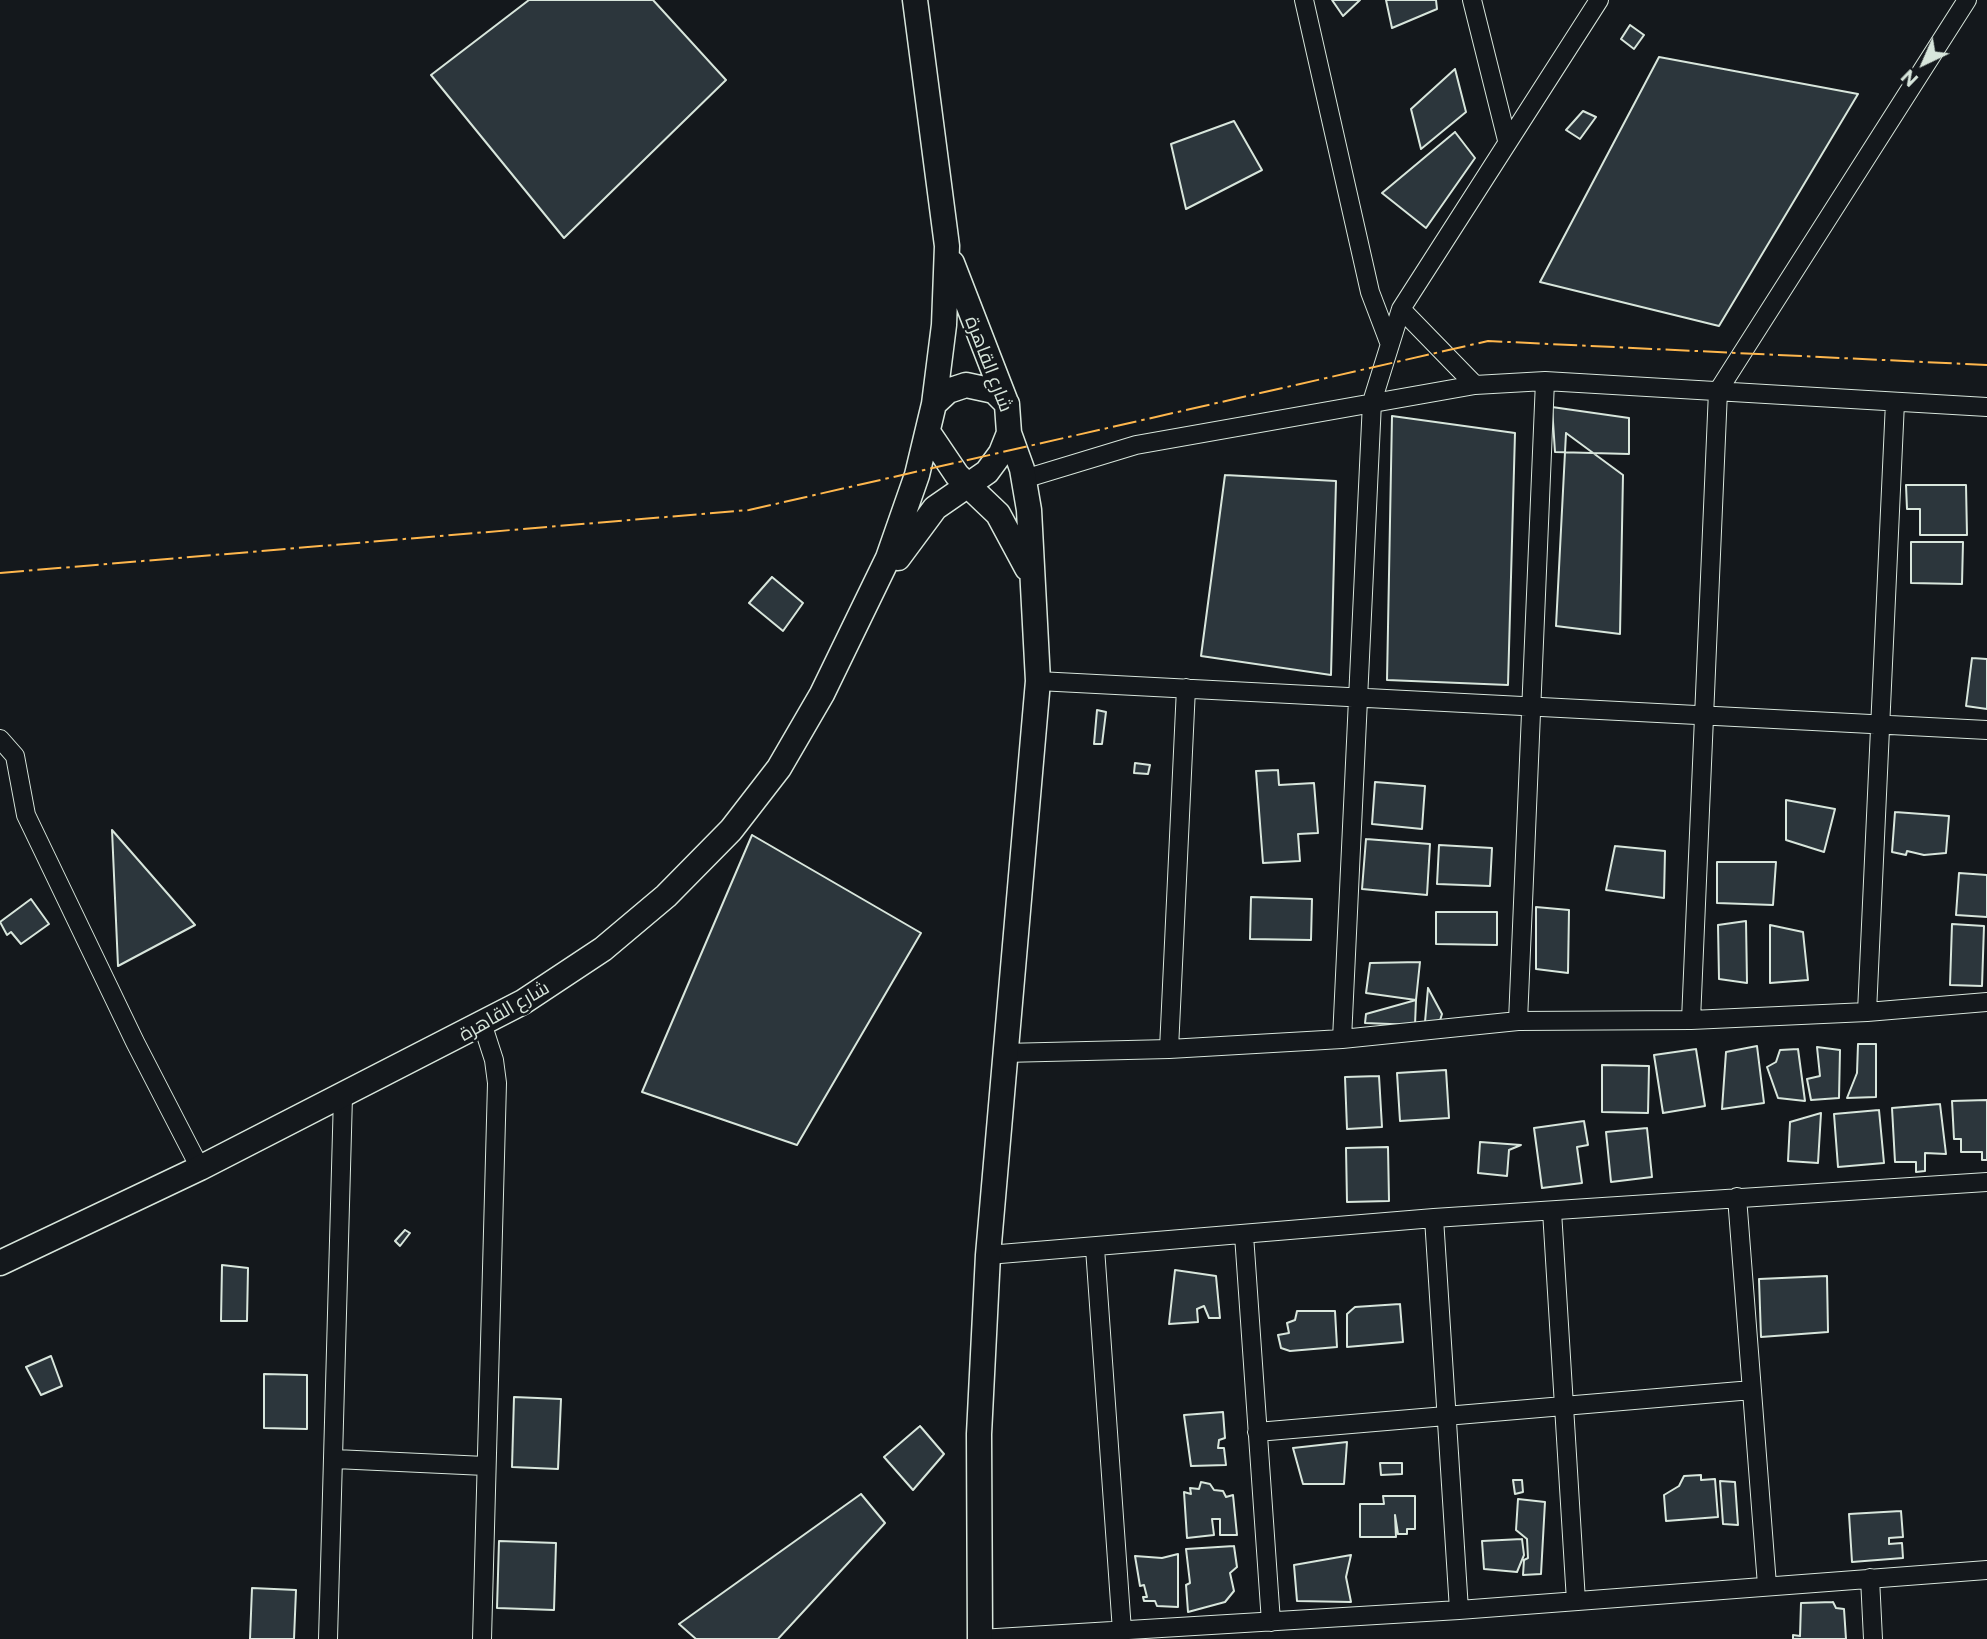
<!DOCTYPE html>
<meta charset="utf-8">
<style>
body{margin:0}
#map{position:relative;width:1987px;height:1639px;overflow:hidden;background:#14181c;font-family:Commissioner,sans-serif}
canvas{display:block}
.north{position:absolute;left:1889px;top:28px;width:70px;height:70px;-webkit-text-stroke:5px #14181c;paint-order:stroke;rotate:224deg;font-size:19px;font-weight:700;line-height:28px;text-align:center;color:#d8e6dc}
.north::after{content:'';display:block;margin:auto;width:24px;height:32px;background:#d8e6dc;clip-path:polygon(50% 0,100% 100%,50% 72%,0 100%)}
</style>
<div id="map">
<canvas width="1987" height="1639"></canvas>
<div class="north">N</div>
</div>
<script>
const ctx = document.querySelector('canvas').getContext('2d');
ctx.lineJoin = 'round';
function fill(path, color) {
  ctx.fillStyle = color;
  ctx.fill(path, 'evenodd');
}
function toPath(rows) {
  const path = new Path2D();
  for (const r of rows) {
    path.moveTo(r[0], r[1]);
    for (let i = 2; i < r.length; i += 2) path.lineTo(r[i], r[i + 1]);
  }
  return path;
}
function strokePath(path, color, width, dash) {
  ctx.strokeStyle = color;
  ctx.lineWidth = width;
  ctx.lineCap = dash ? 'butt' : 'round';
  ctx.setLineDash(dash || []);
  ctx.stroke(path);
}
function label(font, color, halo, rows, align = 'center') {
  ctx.font = font + ' Commissioner,Cairo,sans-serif';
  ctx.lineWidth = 5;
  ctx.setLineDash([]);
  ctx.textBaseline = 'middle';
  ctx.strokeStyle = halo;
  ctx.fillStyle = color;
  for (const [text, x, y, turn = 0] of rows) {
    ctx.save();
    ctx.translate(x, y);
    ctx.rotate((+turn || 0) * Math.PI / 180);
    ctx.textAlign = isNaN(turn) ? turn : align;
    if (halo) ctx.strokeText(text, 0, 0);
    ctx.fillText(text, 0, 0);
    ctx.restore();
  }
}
const building = toPath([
 [529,0,653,0,726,80,564,238,431,75,529,0],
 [1332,0,1360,0,1343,16,1332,0],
 [1386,0,1436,0,1437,9,1392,28,1386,0],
 [1630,25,1644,35,1634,49,1621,39,1630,25],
 [1659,57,1858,94,1719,326,1540,282,1659,57],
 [1455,69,1466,112,1421,149,1411,109,1455,69],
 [1583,111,1596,117,1580,139,1566,130,1583,111],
 [1234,121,1262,170,1186,209,1171,144,1234,121],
 [1455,132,1475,158,1426,228,1382,193,1455,132],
 [1552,407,1629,418,1629,454,1555,452,1552,407],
 [1392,416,1515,433,1508,685,1387,680,1392,416],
 [1566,433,1623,475,1620,634,1556,626,1566,433],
 [1225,475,1336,481,1331,675,1201,656,1225,475],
 [1906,485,1966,485,1967,535,1920,535,1920,509,1907,509,1906,485],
 [1911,542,1963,542,1962,584,1911,583,1911,542],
 [772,577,803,603,783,631,749,603,772,577],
 [1972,658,1987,659,1987,709,1966,706,1972,658],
 [1097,710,1106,712,1102,744,1094,744,1097,710],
 [1135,763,1150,765,1148,774,1134,773,1135,763],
 [1278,770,1279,785,1314,783,1318,833,1298,834,1300,861,1263,863,1256,771,1278,770],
 [1375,782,1425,786,1422,829,1372,824,1375,782],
 [1786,800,1835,809,1824,852,1786,840,1786,800],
 [1895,812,1949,816,1946,853,1924,855,1907,851,1906,855,1892,852,1895,812],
 [112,830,195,925,118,966,112,830],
 [752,835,921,933,797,1145,642,1092,752,835],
 [1366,839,1430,844,1427,895,1362,889,1366,839],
 [1439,845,1492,848,1490,886,1437,884,1439,845],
 [1615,846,1665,851,1664,898,1606,890,1615,846],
 [1717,862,1776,862,1773,905,1717,903,1717,862],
 [1959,873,1987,875,1987,917,1956,915,1959,873],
 [1251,897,1312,899,1311,940,1250,939,1251,897],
 [31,899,49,924,21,944,11,932,7,935,0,922,31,899],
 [1536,907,1569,910,1568,973,1536,969,1536,907],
 [1436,912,1497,912,1497,945,1436,944,1436,912],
 [1746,921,1747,983,1719,979,1718,925,1746,921],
 [1952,924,1984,926,1982,986,1950,985,1952,924],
 [1770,925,1803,932,1808,980,1770,983,1770,925],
 [1420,962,1416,1000,1366,993,1370,963,1420,962],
 [1428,988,1442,1014,1438,1027,1425,1022,1428,988],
 [1416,1000,1415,1025,1365,1023,1366,1014,1416,1000],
 [1858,1044,1876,1044,1876,1097,1847,1098,1857,1073,1858,1044],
 [1757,1046,1764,1103,1722,1109,1726,1052,1757,1046],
 [1817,1047,1840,1050,1839,1098,1811,1100,1807,1079,1820,1076,1817,1047],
 [1696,1049,1705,1106,1663,1113,1654,1055,1696,1049],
 [1798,1049,1805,1101,1778,1098,1767,1067,1776,1062,1780,1050,1798,1049],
 [1602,1065,1649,1066,1648,1113,1602,1112,1602,1065],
 [1446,1070,1449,1118,1400,1121,1397,1073,1446,1070],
 [1379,1076,1382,1127,1347,1129,1345,1077,1379,1076],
 [1987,1100,1987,1160,1982,1160,1982,1152,1961,1152,1961,1139,1954,1139,1952,1101,1987,1100],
 [1940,1104,1946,1154,1925,1153,1925,1171,1916,1172,1916,1162,1895,1162,1892,1108,1940,1104],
 [1879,1110,1884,1163,1838,1167,1834,1114,1879,1110],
 [1821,1113,1818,1163,1788,1161,1790,1122,1821,1113],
 [1584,1121,1588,1145,1577,1147,1582,1183,1542,1188,1534,1128,1584,1121],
 [1647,1128,1652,1177,1611,1182,1606,1132,1647,1128],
 [1480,1142,1521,1145,1509,1150,1507,1176,1478,1173,1480,1142],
 [1388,1147,1389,1201,1347,1202,1346,1148,1388,1147],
 [405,1230,410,1233,400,1246,395,1241,405,1230],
 [222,1265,248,1268,247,1321,221,1321,222,1265],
 [1175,1270,1216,1276,1220,1318,1209,1318,1204,1306,1197,1309,1198,1322,1169,1324,1175,1270],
 [1827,1276,1828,1332,1761,1337,1759,1279,1827,1276],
 [1400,1304,1403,1342,1347,1347,1347,1314,1355,1307,1400,1304],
 [1297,1311,1335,1311,1337,1347,1290,1351,1281,1348,1278,1335,1289,1333,1287,1323,1295,1320,1297,1311],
 [51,1356,62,1386,41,1395,26,1367,51,1356],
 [264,1374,307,1375,307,1429,264,1428,264,1374],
 [514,1397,561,1399,558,1469,512,1467,514,1397],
 [1223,1412,1225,1438,1219,1440,1218,1448,1224,1448,1226,1465,1191,1466,1184,1415,1223,1412],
 [920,1426,944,1454,913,1490,884,1457,920,1426],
 [1347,1442,1344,1484,1303,1484,1293,1448,1347,1442],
 [1380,1463,1402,1463,1402,1474,1381,1475,1380,1463],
 [1701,1475,1701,1480,1715,1479,1718,1517,1666,1521,1664,1495,1679,1486,1684,1476,1701,1475],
 [1513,1480,1522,1480,1523,1492,1515,1494,1513,1480],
 [1720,1481,1735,1482,1738,1525,1723,1524,1720,1481],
 [1201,1482,1210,1484,1214,1490,1223,1491,1226,1497,1233,1495,1237,1535,1220,1535,1220,1519,1212,1519,1214,1535,1187,1538,1184,1492,1191,1494,1190,1488,1199,1489,1201,1482],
 [861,1494,885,1523,778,1639,696,1639,679,1624,861,1494],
 [1383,1496,1415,1496,1415,1529,1407,1529,1407,1534,1398,1534,1395,1515,1396,1537,1360,1537,1360,1504,1384,1504,1383,1496],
 [1518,1499,1545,1502,1541,1574,1523,1575,1524,1560,1528,1558,1527,1539,1516,1530,1518,1499],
 [1901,1511,1903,1537,1889,1538,1889,1544,1902,1543,1903,1558,1852,1562,1849,1514,1901,1511],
 [1522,1539,1524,1555,1517,1572,1484,1569,1482,1541,1522,1539],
 [499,1541,556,1543,554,1610,497,1608,499,1541],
 [1234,1546,1237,1567,1230,1573,1234,1591,1225,1602,1188,1612,1186,1585,1190,1583,1186,1549,1234,1546],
 [1178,1554,1178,1607,1157,1606,1155,1601,1144,1601,1143,1597,1147,1597,1144,1585,1140,1586,1135,1556,1162,1558,1178,1554],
 [1351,1555,1346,1577,1351,1602,1297,1601,1294,1565,1351,1555],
 [252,1588,296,1590,294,1639,250,1639,252,1588],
 [1833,1602,1836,1608,1844,1609,1846,1639,1793,1639,1793,1635,1800,1636,1801,1603,1833,1602]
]);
const street = toPath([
 [1304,0,1370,292,1389,342],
 [1472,0,1507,140],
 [1401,309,1475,385],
 [1024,479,1136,445,1475,385,1545,381,1987,407],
 [1038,681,1987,730],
 [0,739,15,756,26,815,135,1042,200,1168],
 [1867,1012,1895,402],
 [1691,1020,1718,391,1967,0],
 [1518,1021,1545,381],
 [1342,1039,1372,402,1401,309,1599,0],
 [1169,1049,1186,688],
 [1004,1053,1169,1049,1342,1039,1518,1021,1691,1020,1867,1012,1987,1002],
 [1737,1197,1767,1585],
 [1552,1211,1576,1601],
 [1434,1218,1459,1610],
 [1244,1235,1271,1622],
 [1095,1248,1122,1631],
 [988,1255,1434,1218,1987,1182],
 [1257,1432,1752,1390],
 [335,1459,485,1466],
 [1870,1578,1873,1639],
 [328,1639,343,1096],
 [482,1639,497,1083,494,1060,483,1026],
 [980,1639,1459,1610,1987,1570]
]);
const secondary = toPath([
 [934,404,948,391,966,385,994,391,1007,404],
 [928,432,957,475,998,514,1027,568],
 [898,558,935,508,987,472,1001,453,1009,433,1007,405,952,263],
 [0,1263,200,1168,523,1002,603,949,666,896,731,830,779,768,822,694,888,558,917,475,934,404,944,325,947,246,915,0],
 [980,1639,979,1434,988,1255,1038,681,1029,510,1022,469,1009,433]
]);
const power = toPath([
 [0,573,749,510,1488,341,1987,365]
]);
const streetNames = [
 ["شارع القاهرة",989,364,69],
 ["شارع القاهرة",504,1011,-30]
];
fill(building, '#2c363c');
strokePath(building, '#d8e6dc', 2);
strokePath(street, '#d8e6dc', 20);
strokePath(secondary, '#d8e6dc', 27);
strokePath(street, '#14181c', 18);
strokePath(secondary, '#14181c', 24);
strokePath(power, '#ffb74d', 2, [24, 5, 3.5, 5]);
label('19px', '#d8e6dc', '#14181c', streetNames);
</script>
